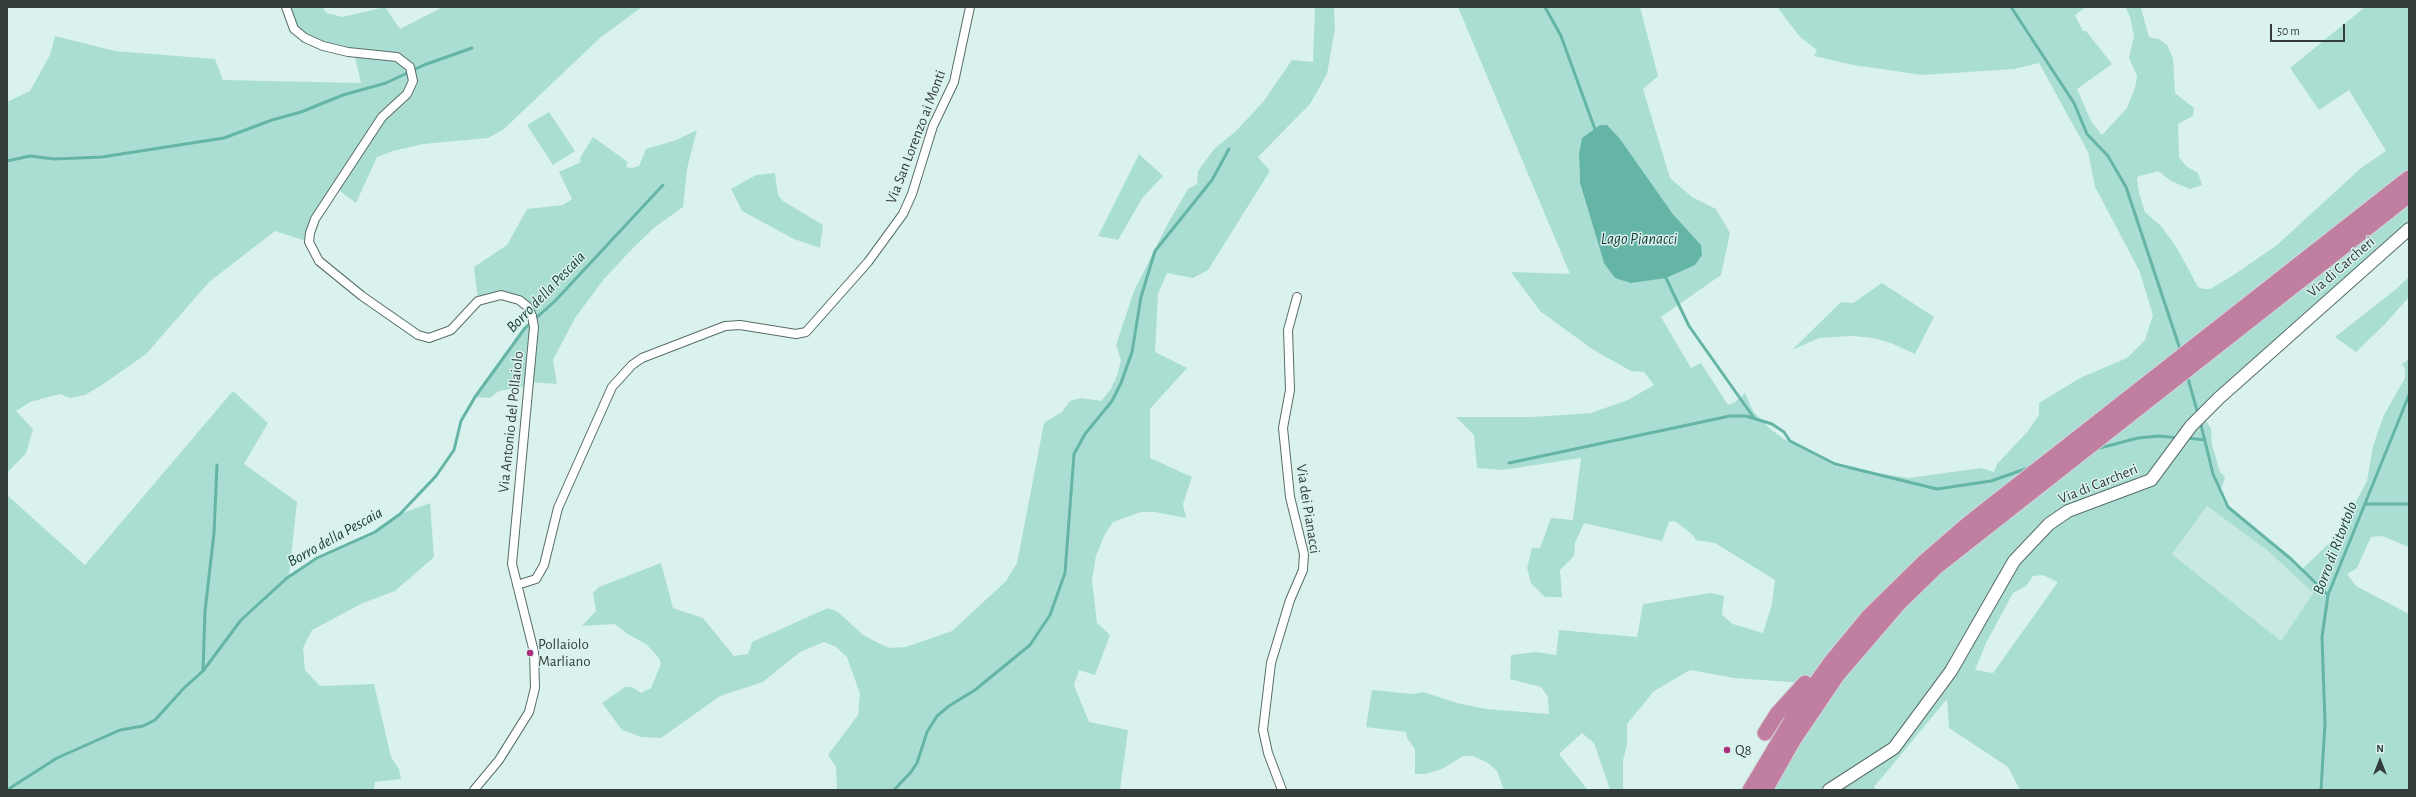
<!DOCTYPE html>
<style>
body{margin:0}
#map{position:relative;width:2416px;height:797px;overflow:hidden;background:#daf2ed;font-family:"Alegreya Sans",sans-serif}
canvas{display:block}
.frame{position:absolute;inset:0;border:8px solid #343d3b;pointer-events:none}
.north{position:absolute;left:2360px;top:741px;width:40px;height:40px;-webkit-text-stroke:3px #daf2ed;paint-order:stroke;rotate:0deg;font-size:11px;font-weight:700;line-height:16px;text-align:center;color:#343d3b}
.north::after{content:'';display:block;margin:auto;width:14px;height:18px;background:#343d3b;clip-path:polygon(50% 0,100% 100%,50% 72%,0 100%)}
.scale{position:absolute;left:2270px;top:24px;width:75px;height:18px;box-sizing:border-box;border:2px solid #343d3b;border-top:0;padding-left:5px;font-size:12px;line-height:14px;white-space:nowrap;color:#343d3b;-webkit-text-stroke:3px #daf2ed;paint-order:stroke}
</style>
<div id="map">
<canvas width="2416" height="797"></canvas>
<div class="frame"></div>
<div class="north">N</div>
<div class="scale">50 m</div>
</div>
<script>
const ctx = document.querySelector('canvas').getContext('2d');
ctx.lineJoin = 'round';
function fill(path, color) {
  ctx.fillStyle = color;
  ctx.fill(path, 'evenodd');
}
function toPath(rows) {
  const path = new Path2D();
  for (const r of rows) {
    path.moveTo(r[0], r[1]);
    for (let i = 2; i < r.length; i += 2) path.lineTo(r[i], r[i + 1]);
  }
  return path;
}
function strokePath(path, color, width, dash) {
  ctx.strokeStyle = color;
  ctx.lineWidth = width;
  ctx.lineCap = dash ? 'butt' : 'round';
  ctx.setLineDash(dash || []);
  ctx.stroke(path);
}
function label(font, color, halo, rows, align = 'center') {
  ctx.font = font + ' "Alegreya Sans",sans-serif';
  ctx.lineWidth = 3;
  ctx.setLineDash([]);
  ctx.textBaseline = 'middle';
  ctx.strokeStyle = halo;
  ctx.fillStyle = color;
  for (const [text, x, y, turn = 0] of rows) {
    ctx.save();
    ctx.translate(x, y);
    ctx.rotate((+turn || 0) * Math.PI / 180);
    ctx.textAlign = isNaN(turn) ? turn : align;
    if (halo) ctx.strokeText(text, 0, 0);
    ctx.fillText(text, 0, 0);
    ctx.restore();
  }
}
const built = toPath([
 [2207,506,2268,551,2313,593,2281,641,2172,554]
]);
const green = toPath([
 [286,7,322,7,327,13,342,17,385,7,400,29,443,7,642,7,601,37,504,129,488,138,423,144,393,151,377,157,356,203,336,188,315,219,309,242,275,231,209,282,146,354,102,385,85,395,70,398,60,394,30,402,16,411,33,429,26,453,7,473,7,102,30,91,50,55,55,36,115,51,215,59,223,80,361,83,354,53,323,46,294,29],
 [1315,7,1334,7,1335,29,1327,74,1310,104,1258,157,1270,171,1208,270,1193,278,1167,273,1158,294,1155,352,1187,368,1150,409,1150,458,1192,477,1183,504,1186,518,1155,512,1141,512,1113,522,1104,536,1096,556,1092,580,1097,623,1110,635,1095,675,1079,670,1074,685,1089,722,1128,730,1120,790,837,790,836,767,828,755,858,715,860,694,847,657,836,647,824,642,800,652,763,682,720,696,661,738,641,737,622,730,602,703,625,687,632,687,641,693,651,688,661,664,659,658,646,644,626,633,615,624,582,626,596,611,593,593,599,587,661,563,673,608,703,618,734,656,748,654,752,642,828,608,838,612,862,634,876,642,890,648,906,647,952,631,1006,581,1017,563,1044,423,1062,412,1070,401,1081,398,1101,401,1111,389,1118,373,1121,360,1116,345,1134,291,1168,223,1188,189,1197,184,1198,171,1214,149,1235,132,1263,102,1292,60,1313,62],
 [1458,7,1640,7,1658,76,1643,89,1670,178,1692,197,1716,209,1730,233,1721,275,1661,317,1691,368,1701,363,1728,405,1735,402,1745,393,1753,411,1769,428,1784,439,1837,467,1909,478,1981,468,1994,472,1997,464,2028,431,2039,415,2039,403,2080,378,2127,358,2145,340,2153,315,2139,270,2095,187,2088,152,2039,63,2014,69,1923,75,1853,65,1814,56,1817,50,1800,37,1777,7,2086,7,2075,15,2083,31,2086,31,2112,64,2077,89,2091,121,2102,135,2127,108,2135,88,2137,76,2129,58,2134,36,2130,17,2126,8,2141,8,2149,37,2159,39,2167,45,2173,58,2175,93,2194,108,2193,116,2178,124,2179,157,2186,166,2198,173,2202,185,2190,189,2171,181,2158,171,2137,177,2139,193,2145,212,2161,226,2177,248,2198,287,2204,289,2210,289,2232,276,2277,245,2361,168,2386,151,2349,90,2319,110,2290,68,2365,7,2409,7,2409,178,1859,616,1805,683,1734,678,1690,670,1654,691,1627,724,1627,745,1623,760,1623,789,1625,790,1610,790,1594,743,1582,733,1559,754,1588,790,1504,790,1497,771,1488,763,1473,756,1463,756,1442,769,1425,774,1415,774,1415,749,1407,738,1406,732,1366,727,1372,690,1413,694,1423,692,1457,703,1486,709,1549,714,1548,697,1541,687,1510,679,1511,655,1536,652,1556,655,1559,630,1637,637,1643,604,1711,593,1724,596,1722,615,1733,624,1763,633,1772,604,1775,580,1715,543,1696,540,1693,535,1675,521,1669,522,1662,541,1584,523,1575,543,1574,556,1560,570,1562,597,1545,597,1531,583,1527,568,1532,548,1540,548,1551,518,1573,520,1581,458,1503,470,1477,468,1474,435,1456,417,1533,417,1591,413,1628,400,1654,385,1644,372,1631,371,1592,349,1540,311,1511,272,1570,274],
 [1582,138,1672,213,1701,245,1604,263,1580,183,1579,153],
 [549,112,575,151,553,165,527,125],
 [697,130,687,169,683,207,655,227,633,248,604,279,575,318,553,360,557,384,529,382,522,387,499,391,490,398,475,397,525,328,532,322,528,307,501,295,478,301,474,267,507,245,527,209,563,205,572,199,559,172,581,162,580,158,593,137,628,162,626,167,632,168,639,166,646,149,676,140],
 [1139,154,1163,176,1143,197,1118,240,1098,236],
 [775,173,778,195,783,201,823,225,820,248,794,239,742,211,731,189,756,175],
 [2409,195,2409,229,2202,414,2211,429,2212,445,2220,472,2225,477,2220,493,2223,501,2228,507,2302,569,2338,535,2367,481,2373,446,2384,415,2405,378,2405,368,2402,364,2409,359,2409,547,2382,536,2371,537,2357,568,2347,574,2356,586,2409,614,2409,790,2020,790,2008,767,1949,728,1947,699,1874,787,1877,790,1765,790,1794,739,1899,603],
 [2207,506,2268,551,2313,593,2281,641,2172,554],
 [2043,575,2058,582,1993,673,1975,670,1986,643,2013,593,2026,586,2033,576],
 [2409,277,2409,297,2385,324,2356,352,2335,337,2395,290],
 [1882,283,1934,317,1915,354,1891,343,1873,338,1852,336,1819,338,1792,350,1841,302,1853,303],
 [233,391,268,423,244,464,297,502,289,576,317,558,375,532,400,514,430,503,434,557,395,591,363,603,312,630,303,648,305,670,320,686,374,684,391,757,399,769,401,779,375,782,374,790,7,790,7,495,85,565]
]);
const water = toPath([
 [1600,125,1607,125,1620,139,1672,213,1701,245,1702,255,1695,265,1666,278,1631,283,1615,278,1604,263,1580,183,1579,153,1582,138]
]);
const stream = toPath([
 [1545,7,1561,36,1596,132],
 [2011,7,2074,103,2087,134,2108,156,2126,187,2181,352],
 [7,161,30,156,54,159,102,157,224,138,272,120,301,112,343,95,386,83,424,65,472,48],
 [1664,274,1689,326,1754,418],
 [2187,375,2198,414],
 [2200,421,2213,474,2228,507,2291,559,2328,595],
 [2187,438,2205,440],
 [2096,449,2138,438,2159,436,2179,438],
 [1509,463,1730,416,1746,416,1772,424,1784,432,1790,441,1835,464,1937,489,1991,481,2031,467],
 [2366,504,2409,504],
 [203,671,205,611,214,533,217,465],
 [7,790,57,758,120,730,143,726,155,720,184,688,203,671,241,620,287,578,317,558,375,532,400,514,436,476,454,450,461,421,475,397,525,328,555,301,663,185],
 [894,790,911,772,917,763,927,732,937,716,949,706,975,690,1030,645,1050,615,1065,573,1074,454,1085,434,1112,401,1121,383,1132,352,1141,297,1155,251,1212,180,1229,149],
 [2321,790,2325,723,2322,637,2328,595,2409,395]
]);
const street = toPath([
 [286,7,294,29,305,38,323,46,348,52,397,57,410,67,413,81,407,94,382,117,315,219,310,233,309,242,319,261,362,296,418,335,429,338,451,330,478,301,501,295,519,300,528,307,532,316,534,327,512,564,534,652,535,688,529,712,499,760,474,790],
 [517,585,536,579,544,565,558,508,612,387,632,365,642,358,725,326,740,325,796,334,806,332,868,262,903,214,912,194,933,126,954,82,970,7],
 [1282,790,1268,753,1263,730,1271,663,1290,600,1303,570,1304,554,1290,497,1283,428,1290,390,1288,330,1297,297]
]);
const secondary = toPath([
 [1829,790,1894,748,1951,671,2014,561,2049,524,2068,511,2151,480,2191,426,2219,398,2409,229]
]);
const highway = toPath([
 [1765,733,1777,714,1805,683],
 [1750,790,1803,701,1831,662,1869,616,1923,563,1968,524,2409,178],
 [1765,790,1794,739,1838,674,1899,603,1936,567,2409,195]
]);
const markers = [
 [530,653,4,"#ad2e7c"],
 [1727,750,4,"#ad2e7c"]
];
const streetNames = [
 ["Via San Lorenzo ai Monti",916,137,-69],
 ["Via di Carcheri",2341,267,-41],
 ["Via Antonio del Pollaiolo",511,422,-84],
 ["Via di Carcheri",2098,484,-22],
 ["Via dei Pianacci",1308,509,81]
];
const poiNames = [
 ["Pollaiolo",538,644],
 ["Marliano",538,661],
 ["Q8",1735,750]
];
const waterNames = [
 ["Lago Pianacci",1639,239],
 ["Borro della Pescaia",546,292,-46],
 ["Borro della Pescaia",335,537,-29],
 ["Borro di Ritortolo",2335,548,-69]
];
fill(built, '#c8e9e2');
fill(green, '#abded3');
fill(water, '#65b5a6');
strokePath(stream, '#65b5a6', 3);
strokePath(street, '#576d68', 10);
strokePath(secondary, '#576d68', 14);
strokePath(highway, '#d2d4d4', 17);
strokePath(street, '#fff', 8);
strokePath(secondary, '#fff', 12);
strokePath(highway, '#c07fa1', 15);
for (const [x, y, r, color] of markers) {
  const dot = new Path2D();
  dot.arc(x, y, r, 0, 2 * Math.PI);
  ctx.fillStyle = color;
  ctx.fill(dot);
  strokePath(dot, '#daf2ed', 1.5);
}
label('15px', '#343d3b', '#daf2ed', streetNames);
label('15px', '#343d3b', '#daf2ed', poiNames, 'left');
label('italic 16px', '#153c35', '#daf2ed', waterNames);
</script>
